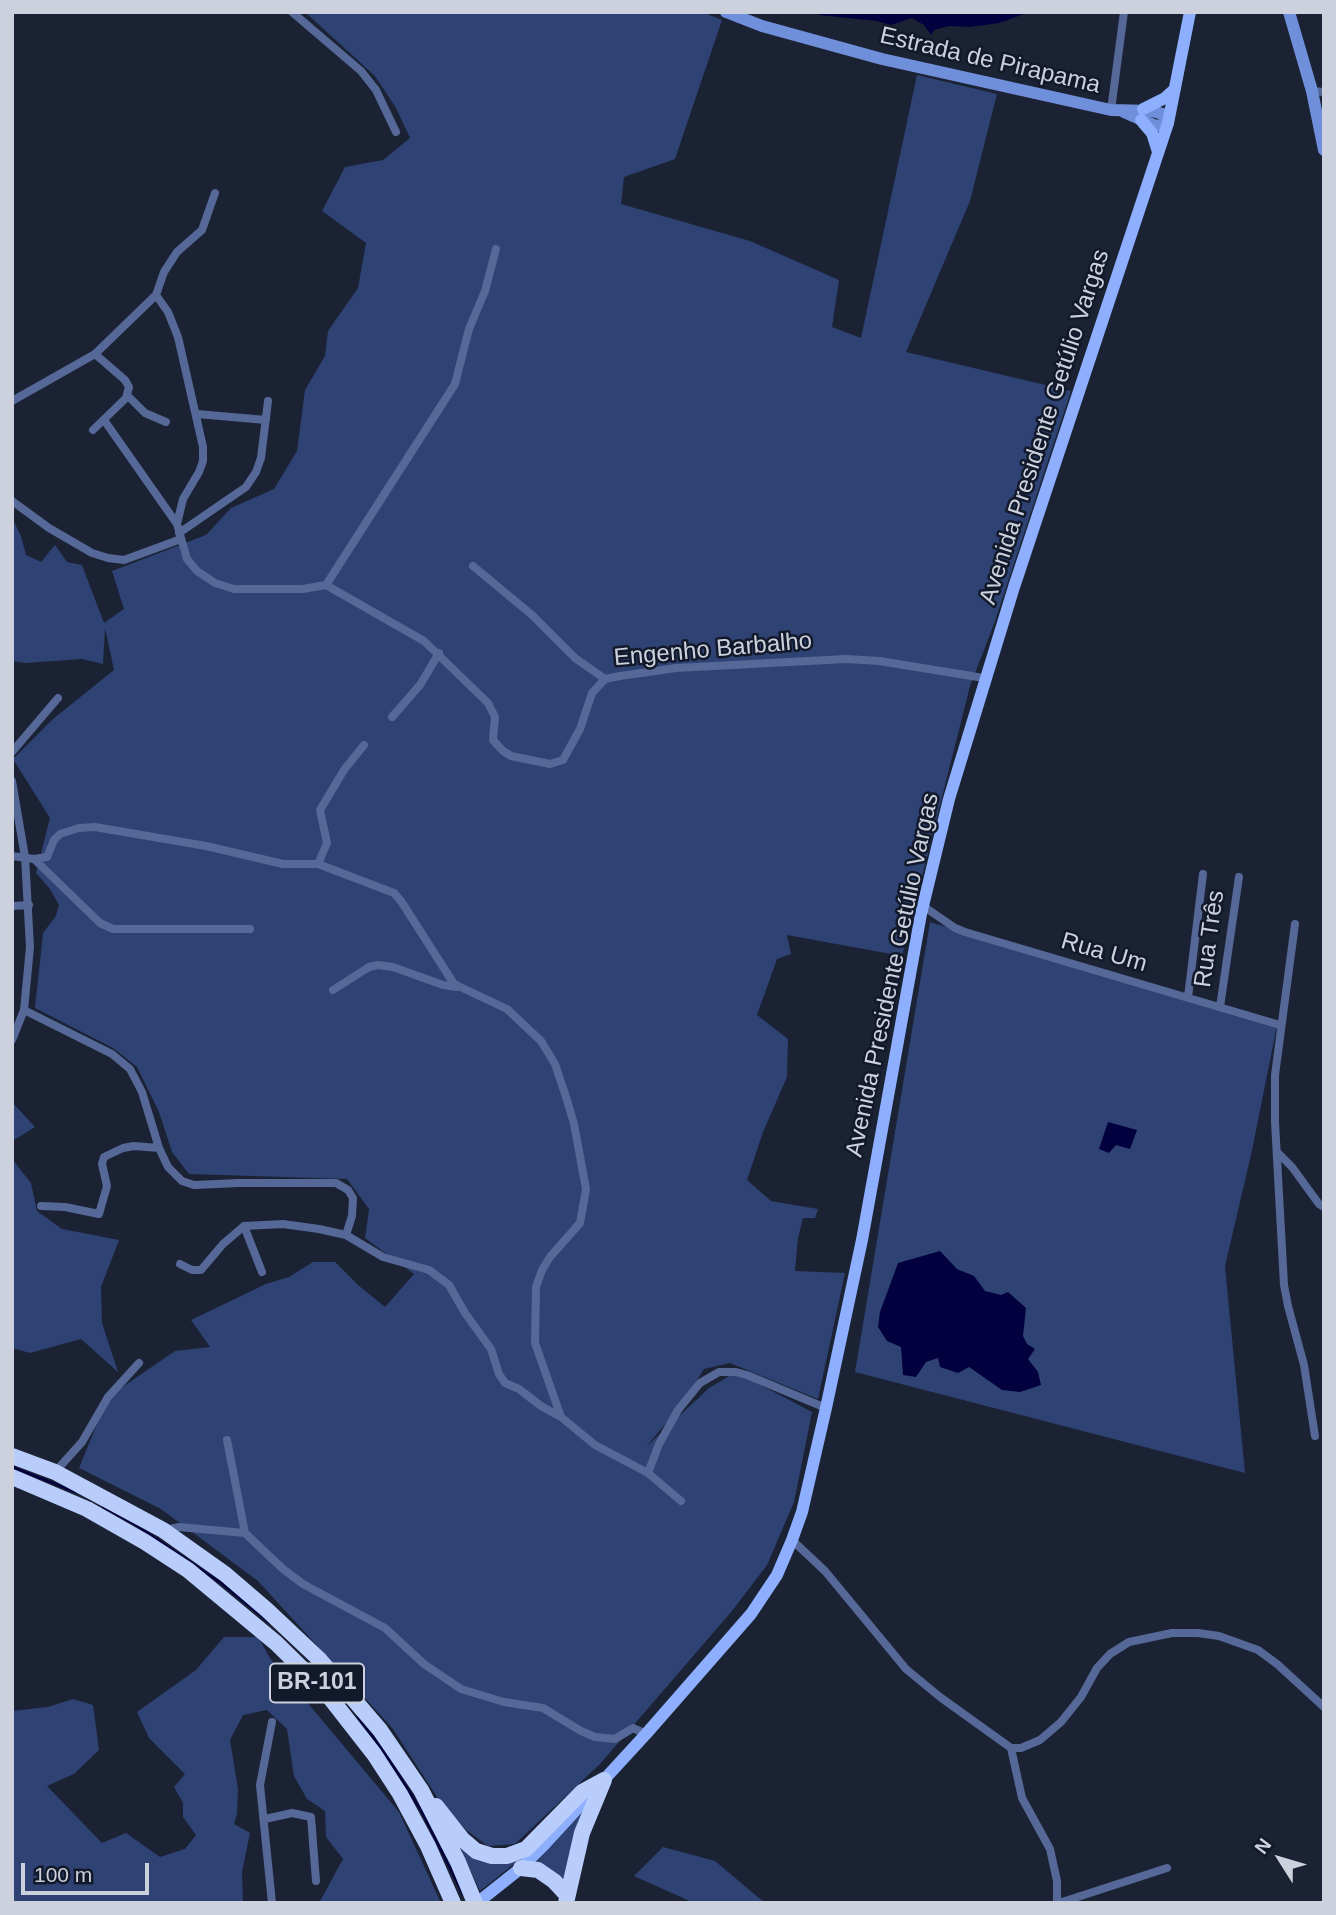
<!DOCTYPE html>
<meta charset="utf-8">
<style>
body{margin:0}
#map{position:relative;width:1336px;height:1915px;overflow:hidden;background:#1b2234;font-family:Arial,sans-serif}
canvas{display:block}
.frame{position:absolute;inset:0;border:14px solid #ccd1dd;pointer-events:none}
.north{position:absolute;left:1245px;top:1824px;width:70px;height:70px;-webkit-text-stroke:5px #12192a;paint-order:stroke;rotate:307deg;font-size:19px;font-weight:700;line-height:28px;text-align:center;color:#ccd1dd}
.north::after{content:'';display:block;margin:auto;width:24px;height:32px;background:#ccd1dd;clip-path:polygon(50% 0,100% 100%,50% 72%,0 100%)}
.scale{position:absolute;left:21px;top:1863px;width:128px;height:32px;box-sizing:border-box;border:4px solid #ccd1dd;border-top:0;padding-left:9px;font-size:21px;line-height:24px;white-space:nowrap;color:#ccd1dd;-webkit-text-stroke:5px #12192a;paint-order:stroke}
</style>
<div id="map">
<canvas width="1336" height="1915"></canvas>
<div class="frame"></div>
<div class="north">N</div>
<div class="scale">100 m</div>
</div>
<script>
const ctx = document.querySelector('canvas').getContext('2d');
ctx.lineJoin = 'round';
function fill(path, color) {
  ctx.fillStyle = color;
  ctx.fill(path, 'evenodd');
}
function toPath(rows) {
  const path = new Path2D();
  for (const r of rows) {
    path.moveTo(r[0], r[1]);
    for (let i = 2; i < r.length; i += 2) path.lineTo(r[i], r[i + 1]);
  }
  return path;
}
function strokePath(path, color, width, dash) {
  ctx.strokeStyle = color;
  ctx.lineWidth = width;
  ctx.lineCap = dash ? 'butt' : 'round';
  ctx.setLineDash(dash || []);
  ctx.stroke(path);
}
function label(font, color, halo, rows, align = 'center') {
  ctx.font = font + ' Arial,sans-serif';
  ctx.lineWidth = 5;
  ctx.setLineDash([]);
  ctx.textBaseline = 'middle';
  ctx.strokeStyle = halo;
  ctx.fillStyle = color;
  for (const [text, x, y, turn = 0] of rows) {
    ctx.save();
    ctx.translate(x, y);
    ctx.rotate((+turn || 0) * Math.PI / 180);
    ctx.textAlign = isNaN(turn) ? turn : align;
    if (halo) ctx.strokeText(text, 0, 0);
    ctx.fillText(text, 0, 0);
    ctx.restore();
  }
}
const green = toPath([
 [305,12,702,12,722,20,675,159,624,177,621,204,750,241,839,280,832,327,861,338,917,75,997,94,970,201,906,352,1071,391,994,624,970,686,902,956,787,935,791,954,777,959,757,1015,788,1039,787,1077,763,1132,747,1180,771,1201,818,1209,815,1218,803,1218,798,1238,795,1271,845,1273,818,1399,730,1363,704,1369,683,1403,646,1447,709,1388,736,1372,812,1412,794,1502,767,1565,732,1611,600,1764,515,1844,488,1846,466,1830,437,1797,393,1729,258,1581,161,1509,79,1468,108,1397,175,1351,210,1347,191,1320,266,1284,289,1277,313,1262,335,1262,358,1285,385,1307,414,1274,365,1238,369,1209,347,1179,189,1174,172,1152,159,1112,137,1067,113,1048,35,1008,43,933,56,916,59,905,50,889,36,873,50,818,13,759,53,719,114,670,105,628,103,664,82,659,25,663,12,661,12,518,21,536,26,555,41,562,55,545,67,562,82,565,104,623,124,609,112,571,206,535,231,508,274,489,297,451,305,390,325,356,328,331,358,288,366,243,322,211,345,167,383,160,410,138,396,108,375,76],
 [930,922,1277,1026,1251,1155,1225,1266,1245,1473,855,1372],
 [12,1102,35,1127,14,1140,12,1148],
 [12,1159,31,1183,37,1211,62,1229,119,1240,101,1287,102,1323,118,1372,81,1339,30,1353,12,1348],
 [224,1637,258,1637,270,1658,399,1812,441,1903,319,1903,343,1859,326,1837,325,1811,307,1799,294,1776,287,1729,267,1710,243,1715,230,1740,238,1789,237,1814,234,1824,250,1833,242,1872,243,1903,12,1903,12,1711,48,1707,73,1699,93,1705,99,1750,74,1774,47,1786,102,1843,126,1833,160,1857,185,1849,196,1835,183,1817,183,1803,174,1787,185,1774,149,1738,137,1712,196,1670],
 [587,1807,563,1882,534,1865],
 [450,1828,468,1849,529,1852,480,1891],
 [663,1847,715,1861,765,1903,694,1903,634,1876]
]);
const water = toPath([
 [813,12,1030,12,999,23,970,27,949,26,934,30,931,35,924,25,912,18,891,25,877,21,819,15],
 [1108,1122,1137,1130,1130,1149,1116,1145,1109,1153,1099,1149],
 [940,1251,957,1269,974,1276,985,1291,1001,1295,1008,1292,1026,1308,1023,1336,1027,1344,1035,1349,1028,1359,1038,1372,1041,1385,1020,1392,1002,1390,969,1367,958,1373,940,1367,938,1358,926,1362,916,1377,903,1375,901,1347,887,1341,878,1327,880,1312,898,1263]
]);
const stream = toPath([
 [12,1467,76,1492],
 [103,1507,136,1525,221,1583,270,1623],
 [358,1717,385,1753,422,1812,463,1894]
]);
const street = toPath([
 [292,12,361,71,376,90,396,132],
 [1312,91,1324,92],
 [1111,110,1124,12],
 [156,295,168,312,178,337,203,447,203,461,199,472,183,499,177,524,187,559,197,571,215,583,234,589,303,589,326,585,424,641,488,703,495,717,493,740,503,751,511,756,550,764,563,760,580,729,592,693,605,679,620,676,676,668,846,659,879,661,984,678],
 [127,395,145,413,166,422],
 [12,401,95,354,156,295,164,272,177,252,202,230,215,193],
 [197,414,266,420],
 [104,420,177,524],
 [93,430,126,398,129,387,125,380,95,354],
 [12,501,49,528,92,553,108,558,124,560,181,539],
 [179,533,246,487,256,472,261,458,268,401],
 [473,566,532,615,575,658,605,679],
 [326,585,455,384,469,329,485,291,496,249],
 [392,717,420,685,439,653],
 [12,752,58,698],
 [12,781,25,857,30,947,24,1010,12,1040],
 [12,856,34,859,100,923,113,929,250,929],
 [34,859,47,857,54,840,60,834,79,828,95,827,206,846,283,864,318,864,394,893,401,901,454,984,507,1009,541,1041,555,1064,567,1100,574,1124,586,1189,580,1223,550,1257,542,1270,536,1287,535,1343,561,1417],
 [318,864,327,843,320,810,344,770,364,745],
 [12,906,29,905],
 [923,906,955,928,965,932,1280,1025],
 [1295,924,1275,1075,1275,1122,1284,1285,1288,1306,1304,1365,1315,1436],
 [333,990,369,967,378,965,393,967,443,985,457,987],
 [1188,997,1203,874],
 [1220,1007,1239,877],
 [24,1010,112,1054,130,1069,142,1092,159,1148,168,1167,182,1181,194,1185,239,1183,336,1183,348,1190,353,1198,352,1216,346,1235],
 [1277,1152,1292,1167,1319,1204,1324,1207],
 [41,1206,65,1207,99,1214,107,1186,102,1164,104,1157,123,1148,134,1146,159,1148],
 [244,1226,262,1272],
 [180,1264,192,1270,201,1270,223,1244,244,1226,283,1224,319,1229,346,1235,383,1257,429,1270,449,1285,465,1313,491,1349,499,1374,505,1383,519,1389,541,1406,561,1417,595,1445,648,1473,659,1444,678,1410,700,1383,719,1372,736,1372,747,1375,826,1408],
 [227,1440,245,1533],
 [55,1472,82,1442,108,1397,139,1363],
 [648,1473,681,1501],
 [164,1530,179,1527,245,1533,283,1569,303,1584,385,1628,424,1664,461,1689,504,1702,543,1708,581,1731,595,1737,615,1739,633,1728,646,1734],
 [792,1540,825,1571,906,1669,940,1697,1011,1748,1021,1748,1040,1740,1061,1722,1081,1697,1097,1668,1110,1654,1129,1642,1172,1633,1198,1633,1219,1636,1258,1650,1277,1664,1324,1707],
 [272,1722,260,1785,272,1903],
 [1011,1748,1022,1798,1050,1849,1057,1881,1057,1903],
 [265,1819,292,1813,311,1817,316,1881],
 [1059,1903,1167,1868]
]);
const secondary = toPath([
 [726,12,762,26,882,59,1111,110,1152,111,1163,114,1168,123,1156,126,1124,112],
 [1289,12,1312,91,1324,150]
]);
const primary = toPath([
 [1143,109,1165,98,1175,89],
 [1141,120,1152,133,1158,152],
 [477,1903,521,1868,544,1845,646,1734,751,1614,777,1575,792,1540,802,1512,826,1408,862,1240,921,914,949,799,1014,587,1168,123,1190,12]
]);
const highway = toPath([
 [12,1456,55,1472,163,1530,225,1574,267,1610,319,1659,380,1730,421,1790,458,1862,475,1903],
 [12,1477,87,1509,145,1542,188,1570,276,1643,324,1690,374,1754,400,1794,428,1846,453,1903],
 [436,1806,462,1839,476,1851,492,1856,507,1856,526,1849,582,1792,604,1780],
 [521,1868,538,1870,554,1881,567,1895],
 [566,1903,582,1833,604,1780]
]);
const shields = [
 [317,1683,94]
];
const shieldNames = [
 ["BR-101",317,1683]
];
const streetNames = [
 ["Estrada de Pirapama",990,61,13],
 ["Avenida Presidente Getúlio Vargas",1045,427,-72],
 ["Engenho Barbalho",713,650,-5],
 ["Rua Três",1210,939,-82],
 ["Rua Um",1104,953,16],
 ["Avenida Presidente Getúlio Vargas",893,975,-78]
];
fill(green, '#2f4274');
fill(water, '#02003e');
strokePath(stream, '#02003e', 2.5);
strokePath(street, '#556897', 8);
strokePath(secondary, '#708fdb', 12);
strokePath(primary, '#8eaffd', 12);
strokePath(highway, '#b9cdfc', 16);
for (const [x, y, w] of shields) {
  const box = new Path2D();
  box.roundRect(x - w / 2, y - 19.5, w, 39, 5);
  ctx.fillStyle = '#12192a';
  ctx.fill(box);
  strokePath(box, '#ccd1dd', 2);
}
label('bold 23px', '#ccd1dd', null, shieldNames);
label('24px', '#ccd1dd', '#12192a', streetNames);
</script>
